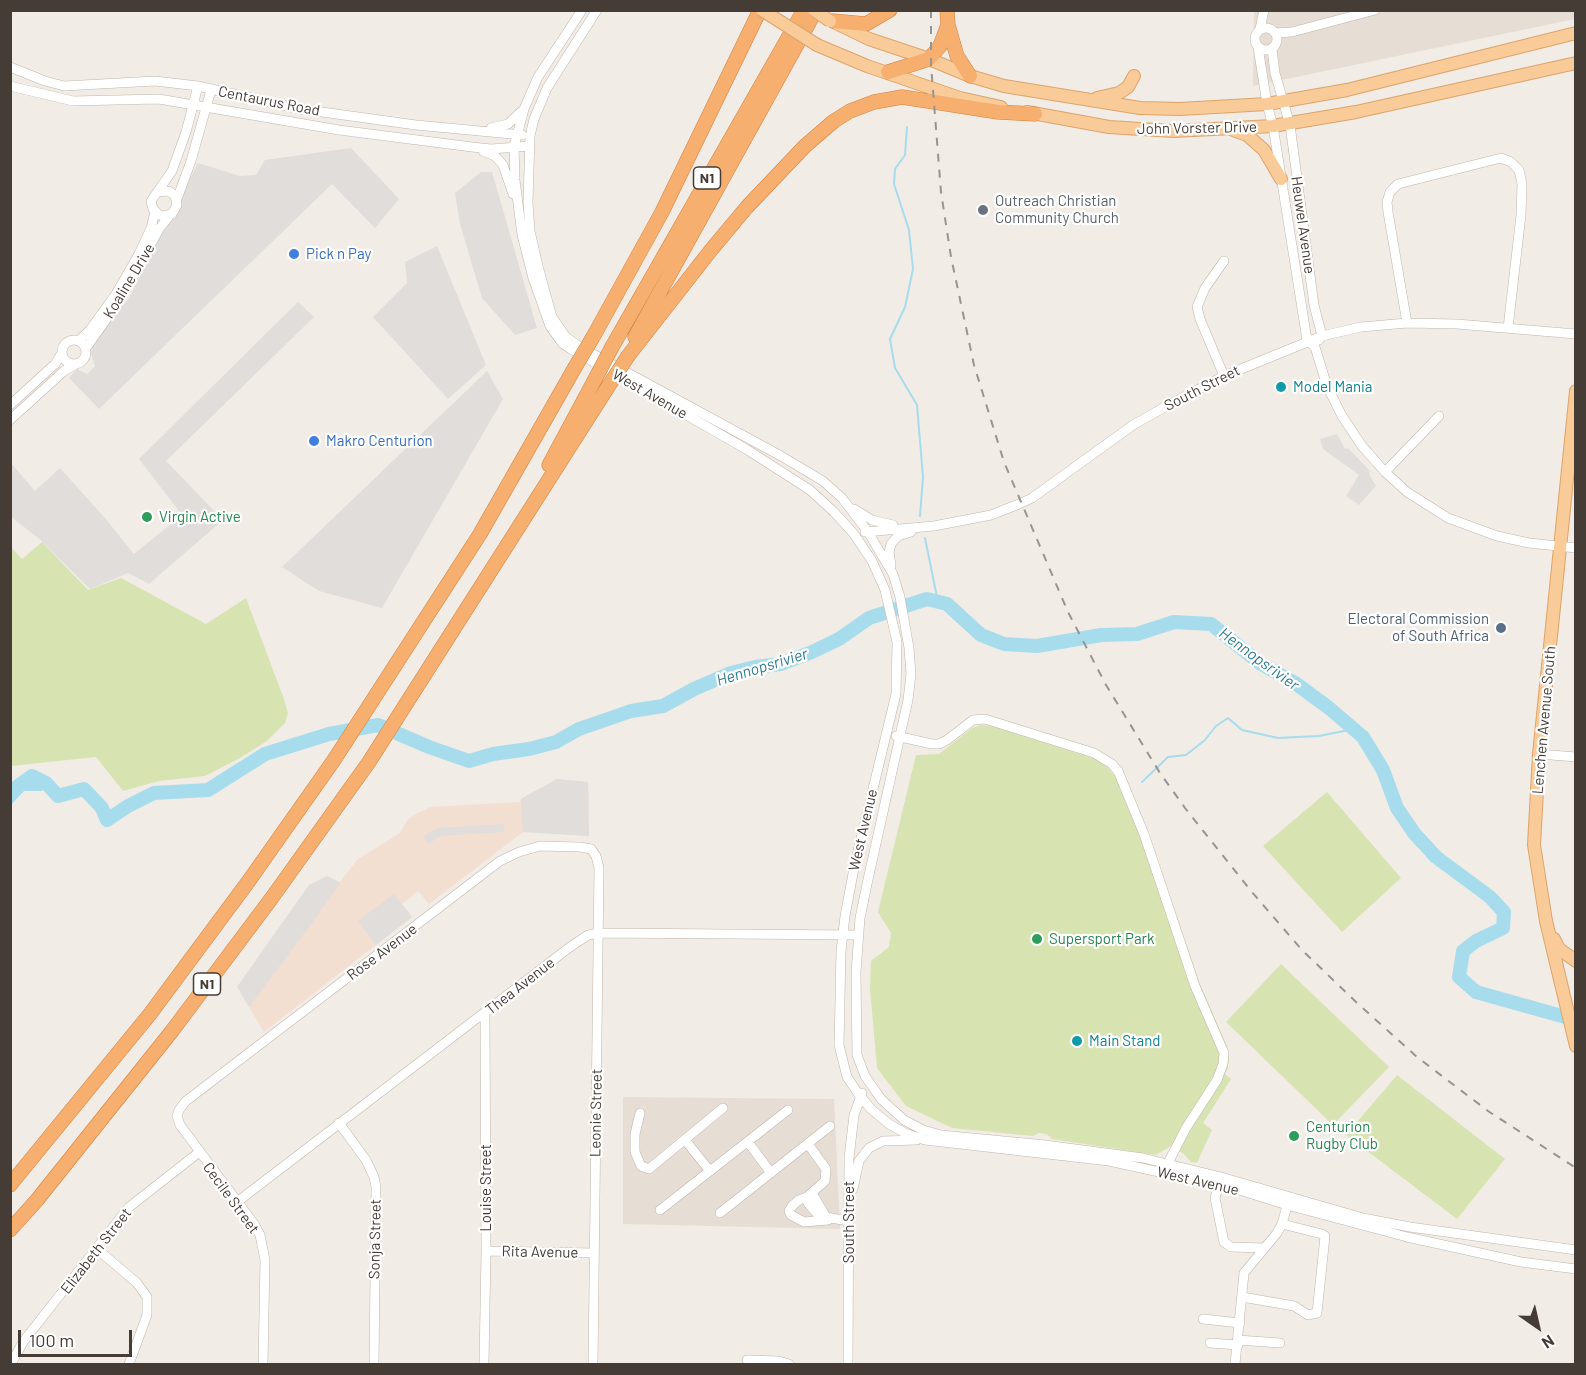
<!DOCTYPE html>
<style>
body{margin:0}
#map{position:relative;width:1586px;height:1375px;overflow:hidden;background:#f2ece6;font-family:Barlow,sans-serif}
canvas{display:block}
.frame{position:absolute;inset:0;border:12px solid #453c36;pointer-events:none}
.north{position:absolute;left:1508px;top:1297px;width:60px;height:60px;-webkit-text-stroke:4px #fff;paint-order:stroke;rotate:146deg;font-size:16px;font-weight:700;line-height:24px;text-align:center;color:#453c36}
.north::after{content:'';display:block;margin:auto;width:21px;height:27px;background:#453c36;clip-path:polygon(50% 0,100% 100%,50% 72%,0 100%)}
.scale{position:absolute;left:18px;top:1330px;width:114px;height:27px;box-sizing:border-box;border:3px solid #453c36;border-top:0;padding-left:8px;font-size:18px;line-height:21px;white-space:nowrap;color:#453c36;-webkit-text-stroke:4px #fff;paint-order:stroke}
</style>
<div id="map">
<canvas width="1586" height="1375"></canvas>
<div class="frame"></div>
<div class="north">N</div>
<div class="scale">100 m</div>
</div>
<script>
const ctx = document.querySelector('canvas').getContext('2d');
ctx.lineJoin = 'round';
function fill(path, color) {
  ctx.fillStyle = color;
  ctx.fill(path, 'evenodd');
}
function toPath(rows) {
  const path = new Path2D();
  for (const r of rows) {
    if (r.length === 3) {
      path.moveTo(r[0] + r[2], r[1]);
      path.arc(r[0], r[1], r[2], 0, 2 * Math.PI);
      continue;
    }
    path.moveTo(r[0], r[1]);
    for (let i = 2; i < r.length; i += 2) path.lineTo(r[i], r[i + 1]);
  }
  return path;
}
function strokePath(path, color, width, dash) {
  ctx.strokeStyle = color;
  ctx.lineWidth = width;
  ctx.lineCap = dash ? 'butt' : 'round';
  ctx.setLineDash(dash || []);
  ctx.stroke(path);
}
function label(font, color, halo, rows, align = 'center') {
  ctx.font = font + ' Barlow,sans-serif';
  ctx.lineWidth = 4.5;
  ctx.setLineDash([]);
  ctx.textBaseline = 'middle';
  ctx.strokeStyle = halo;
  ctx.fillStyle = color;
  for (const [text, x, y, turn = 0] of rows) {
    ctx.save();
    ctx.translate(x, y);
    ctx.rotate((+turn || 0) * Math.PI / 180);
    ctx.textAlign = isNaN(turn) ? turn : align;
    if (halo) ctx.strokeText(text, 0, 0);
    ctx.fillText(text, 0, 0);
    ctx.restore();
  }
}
const residential = toPath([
 [1254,11,1575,11,1575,19,1253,86],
 [623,1097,834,1099,840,1229,623,1224]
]);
const commercial = toPath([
 [557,779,588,782,589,836,523,832,429,904,418,891,402,904,412,917,264,1032,237,987,309,885,327,876,340,882,358,859,400,833,409,818,430,807,520,802,521,799]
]);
const green = toPath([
 [42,542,88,590,121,578,206,624,246,598,284,699,288,713,285,723,267,741,240,758,205,776,159,781,123,791,96,757,11,766,11,547,22,559],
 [982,725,995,727,1099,760,1109,769,1117,779,1121,792,1130,789,1163,876,1200,984,1227,1046,1229,1058,1228,1068,1225,1074,1231,1079,1203,1123,1212,1130,1197,1163,1191,1162,1184,1154,1171,1146,1156,1155,1052,1139,1047,1134,1039,1133,1033,1136,952,1128,906,1106,877,1068,870,989,871,961,889,947,891,933,878,912,916,755,939,754,972,728],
 [1327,792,1401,878,1342,932,1263,846],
 [1281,964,1389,1067,1333,1125,1226,1022],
 [1397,1075,1505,1159,1457,1219,1346,1135]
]);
const parking = toPath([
 [351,148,399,199,375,228,332,184,99,409,69,378,77,369,87,374,95,366,91,354,93,339,128,300,198,163,240,176,256,175,265,160],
 [481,172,492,172,537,328,515,335,482,298,460,224,455,193],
 [437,246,486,365,448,399,373,317,407,283,405,262],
 [298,302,314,317,166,461,223,520,149,584,128,573,90,589,42,542,41,540,11,517,11,463,35,491,60,468,105,518,134,554,182,515,139,459],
 [487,371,503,399,382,608,319,591,282,567],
 [1337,434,1345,449,1348,448,1370,471,1369,474,1376,486,1359,505,1346,496,1359,475,1323,449,1320,439],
 [557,779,588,782,589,836,523,832,521,799],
 [504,824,504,832,441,836,428,844,423,836,437,828],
 [327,876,340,883,312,923,249,1007,237,987,309,885],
 [394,894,412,917,376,945,358,921]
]);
const water = toPath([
 [31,772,46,779,42,791,24,791,11,805,11,789,17,786]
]);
const stream = toPath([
 [907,127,905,155,895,169,894,184,909,230,913,269,905,307,890,339,895,368,917,405,923,477,920,516],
 [925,538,938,602],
 [1142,782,1168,757,1186,755,1205,740,1216,726,1228,718,1242,730,1278,738,1319,736,1354,729]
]);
const river = toPath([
 [10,792,32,776,46,783,58,796,84,789,102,808,107,820,128,806,154,793,208,790,265,754,329,734,378,725,429,747,469,761,493,754,529,749,556,742,579,729,608,719,631,711,663,706,694,689,731,673,755,667,781,664,812,652,839,639,869,618,927,599,947,604,981,635,1004,644,1037,646,1101,635,1137,634,1174,622,1211,624,1261,664,1295,683,1329,708,1363,737,1383,770,1397,808,1414,833,1436,857,1490,897,1504,912,1503,928,1476,941,1463,951,1459,977,1476,992,1576,1020]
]);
const minor = toPath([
 [582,10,538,77,524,109,514,147,515,180,522,235,533,278,550,326,562,343,571,349,746,449,810,490,834,512,854,534,872,561,885,590,897,642,896,694,855,863,845,916,841,951,839,1045,847,1077,860,1096,871,1109,889,1124,905,1133,925,1140,1109,1161,1233,1188,1287,1205,1407,1237,1521,1262,1576,1269],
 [597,10,547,88,534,119,530,136,528,202,530,231,538,266,552,317,566,337,580,347,781,456,823,481,842,498,868,532,893,574,900,597,909,648,911,674,908,700,867,884,860,918,856,972,857,1055,865,1076,881,1099,904,1120,923,1130,941,1135,1045,1145,1143,1158,1221,1177,1363,1218,1410,1227,1576,1250],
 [1266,39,11],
 [1260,29,1264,10],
 [1276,33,1292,32,1375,10],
 [1258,47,1267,104,1273,126,1307,340,1315,347,1327,386,1342,416,1362,446,1385,472,1407,492,1448,518,1497,536,1529,543,1576,548],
 [1272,49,1275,73,1290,125,1314,305,1322,336,1319,340],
 [10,67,45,81,64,86,155,81,198,86,300,109,416,125,522,135],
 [10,86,73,101,159,99,339,130,472,147,491,149,530,146],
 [491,128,508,124,522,111],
 [483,151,495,156,503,165,513,194],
 [158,192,169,191,175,196,177,205,172,214,163,216,159,215,153,209,151,201,172,171,186,132,198,86],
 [177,199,191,161,211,90],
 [1407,323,1388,212,1387,202,1390,192,1398,184,1501,158,1511,162,1519,170,1522,184,1521,215,1508,328],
 [74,352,12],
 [78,341,90,330,116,294,139,254,151,228,155,212],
 [86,348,122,297,159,229,170,215],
 [1224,376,1200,319,1197,307,1205,288,1224,261],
 [10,405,55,364,62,353],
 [10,420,64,371,76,364],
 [1385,472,1439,416],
 [854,509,872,520,893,525],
 [865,532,934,526,991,515,1019,504,1032,498,1133,425,1165,407,1224,376,1322,336,1361,327,1407,323,1457,324,1576,334],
 [891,566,889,552,891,544,898,536,911,532],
 [896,736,932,744,939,744,947,740,973,720,985,719,1094,753,1112,764,1118,771,1144,834,1195,986,1224,1053,1223,1064,1217,1080,1186,1128,1168,1163],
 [1539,754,1576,757],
 [640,1113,635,1134,635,1152,641,1166,649,1169,723,1108],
 [339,1123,366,1160,374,1177,376,1187,374,1364],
 [685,1140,710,1171],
 [748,1142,771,1173],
 [808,1144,826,1169,825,1181,807,1197,808,1203,819,1216,849,1221],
 [1220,1181,1215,1198,1224,1242,1231,1247,1264,1248],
 [853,1189,859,1161,869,1148,883,1141,917,1140],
 [812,1193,826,1217],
 [807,1197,799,1200,792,1206,789,1211,791,1215,804,1222,828,1220],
 [237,1202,570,947,588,935,599,933,858,935],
 [660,1210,788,1110],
 [720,1213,830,1126],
 [97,1249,137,1283,147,1297,147,1315,129,1364],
 [486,1251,594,1253],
 [1242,1297,1294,1306,1308,1315,1317,1313,1325,1236,1322,1234,1282,1224],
 [1203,1319,1240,1323],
 [1238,1340,1280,1343],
 [1210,1343,1238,1345],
 [747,1360,779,1361,789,1364],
 [11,1364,23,1342,128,1208,198,1153],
 [263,1364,265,1260,260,1235,254,1224,180,1125,177,1116,179,1110,186,1101,500,861,519,852,540,846,580,847,591,849,596,856,599,868,593,1364],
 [484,1364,486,1251,485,1012],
 [848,1364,849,1158,854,1115,862,1093],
 [1235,1364,1244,1273,1277,1233,1282,1224,1288,1202]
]);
const major = toPath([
 [834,22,869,39,929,59,970,76,1004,86,1140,108,1180,109,1267,104,1347,90,1576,33],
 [817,45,867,66,960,98,1001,107],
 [1097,98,1119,93,1128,87,1134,76],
 [1027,112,1109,127,1173,131,1273,126,1356,112,1576,63],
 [1233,130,1247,135,1264,150,1281,179],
 [1576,391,1539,754,1534,845,1546,921,1576,1046],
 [1554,939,1559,949,1576,961]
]);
const highway = toPath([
 [947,10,948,25,957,56,970,76],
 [833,21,866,24,890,10],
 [888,72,929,59,940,46,948,25],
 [593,337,662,212,760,10],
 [635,337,816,10],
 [612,347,804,10],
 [628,356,711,250,747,207,805,146,834,121,850,111,874,102,902,97,998,112,1035,114],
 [549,465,593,383],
 [10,1185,150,1014,248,882,334,760,480,534,574,369],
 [10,1230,37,1200,172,1031,271,899,369,762,606,390]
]);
const rail = toPath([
 [931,10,931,65,941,192,951,257,974,365,1004,462,1068,612,1106,685,1160,773,1185,808,1251,891,1302,950,1356,1002,1417,1057,1488,1111,1576,1168]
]);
const majorBridge = toPath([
 [762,10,817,45],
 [814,10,830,21]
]);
const highwayBridge = toPath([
 [574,369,593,337],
 [593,383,612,347],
 [606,390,628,356]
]);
const markers = [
 [983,210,6,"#6b7280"],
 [294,254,6,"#3f7fe0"],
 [1281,387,6,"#0f9aa8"],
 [314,441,6,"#3f7fe0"],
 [147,517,6,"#2e9e5b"],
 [1501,628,6,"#5c6f8a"],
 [1037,939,6,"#2e9e5b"],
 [1077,1041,6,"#0f9aa8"],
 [1294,1136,6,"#2e9e5b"]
];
const shields = [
 [707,178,27],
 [207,984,27]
];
const shieldNames = [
 ["N1",707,178],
 ["N1",207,984]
];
const streetNames = [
 ["Centaurus Road",269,101,11],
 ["John Vorster Drive",1197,128,-1],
 ["Heuwel Avenue",1303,225,82],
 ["Koaline Drive",129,281,-59],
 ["South Street",1202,388,-27],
 ["West Avenue",650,394,30],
 ["Lenchen Avenue South",1544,720,-85],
 ["West Avenue",863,830,-77],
 ["Rose Avenue",382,952,-37],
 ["Thea Avenue",520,986,-38],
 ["Leonie Street",596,1113,-89],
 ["West Avenue",1198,1181,13],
 ["Louise Street",486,1188,-90],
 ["Cecile Street",231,1198,54],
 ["South Street",849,1222,-90],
 ["Sonja Street",375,1239,-89],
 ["Elizabeth Street",96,1251,-52],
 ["Rita Avenue",540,1252,1]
];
const worshipNames = [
 ["Outreach Christian",995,201],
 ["Community Church",995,218]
];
const shopNames = [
 ["Pick n Pay",306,254],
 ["Makro Centurion",326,441]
];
const cultureNames = [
 ["Model Mania",1293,387],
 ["Main Stand",1089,1041]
];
const leisureNames = [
 ["Virgin Active",159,517],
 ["Supersport Park",1049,939],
 ["Centurion",1306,1127],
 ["Rugby Club",1306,1144]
];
const serviceNames = [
 ["Electoral Commission",1489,619],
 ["of South Africa",1489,636]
];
const waterNames = [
 ["Hennopsrivier",1259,659,36],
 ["Hennopsrivier",762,667,-17]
];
fill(residential, '#e6ddd5');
fill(commercial, '#f3dfd2');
fill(green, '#d7e4b1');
fill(parking, '#e0dddb');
fill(water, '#a6dcec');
strokePath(stream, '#a6dcec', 2);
strokePath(river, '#a6dcec', 14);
strokePath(minor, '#c0b5ac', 10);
strokePath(major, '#dda46a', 14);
strokePath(highway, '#d4813e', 15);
strokePath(minor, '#fff', 9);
strokePath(major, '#f8cb99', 12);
strokePath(highway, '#f6af6e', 14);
strokePath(rail, '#959595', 2, [8, 8]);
strokePath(majorBridge, '#dda46a', 14, []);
strokePath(highwayBridge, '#d4813e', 15, []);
strokePath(majorBridge, '#f8cb99', 12);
strokePath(highwayBridge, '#f6af6e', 14);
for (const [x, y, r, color] of markers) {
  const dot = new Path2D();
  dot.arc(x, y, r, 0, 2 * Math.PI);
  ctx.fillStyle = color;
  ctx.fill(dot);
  strokePath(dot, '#fff', 2);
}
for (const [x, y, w] of shields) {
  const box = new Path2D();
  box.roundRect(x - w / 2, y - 11, w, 22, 4.5);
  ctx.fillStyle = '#fff';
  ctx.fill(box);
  strokePath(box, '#453c36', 1.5);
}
label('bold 14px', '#453c36', null, shieldNames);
label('15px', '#453c36', '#fff', streetNames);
label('15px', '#5b616d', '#fff', worshipNames, 'left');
label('15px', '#366cbe', '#fff', shopNames, 'left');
label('15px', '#0d838f', '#fff', cultureNames, 'left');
label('15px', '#27864d', '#fff', leisureNames, 'left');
label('15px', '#4e5e75', '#fff', serviceNames, 'right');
label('italic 16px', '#307c93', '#fff', waterNames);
</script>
